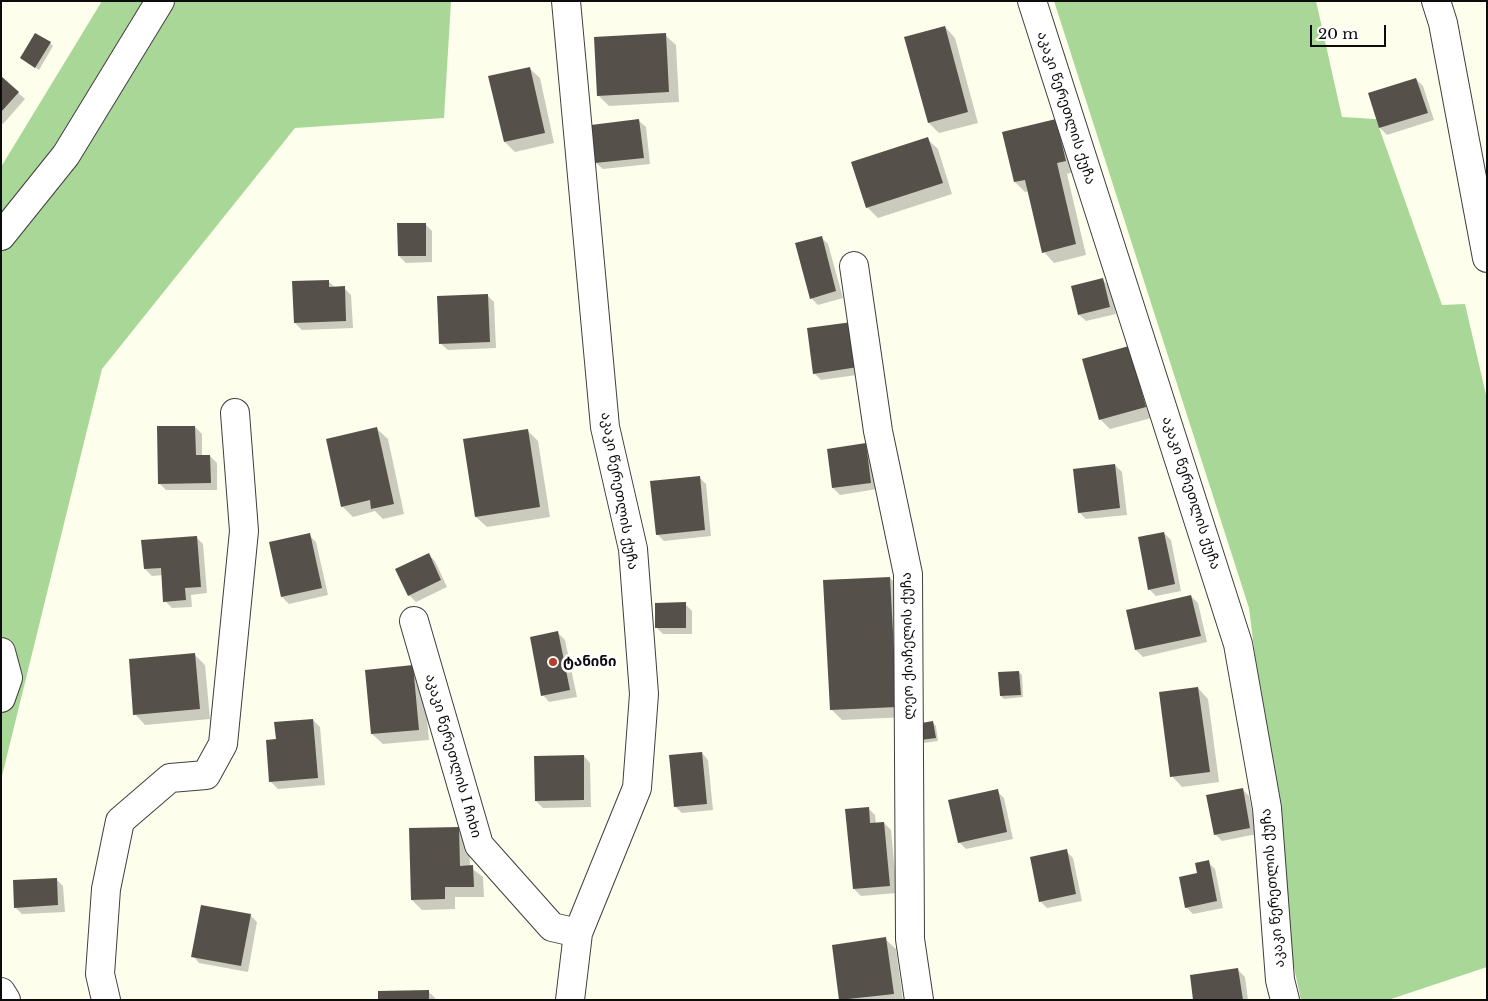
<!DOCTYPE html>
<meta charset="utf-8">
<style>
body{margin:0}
#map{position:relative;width:1488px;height:1001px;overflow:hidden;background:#fefeed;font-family:"Libre Baskerville",serif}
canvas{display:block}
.frame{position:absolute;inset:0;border:2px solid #0c0c0c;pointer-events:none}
.scale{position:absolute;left:1310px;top:25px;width:76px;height:22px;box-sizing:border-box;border:2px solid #0c0c0c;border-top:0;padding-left:6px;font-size:15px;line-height:18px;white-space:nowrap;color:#0c0c0c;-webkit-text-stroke:4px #fff;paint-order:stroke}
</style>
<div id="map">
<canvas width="1488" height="1001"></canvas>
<div class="frame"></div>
<div class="scale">20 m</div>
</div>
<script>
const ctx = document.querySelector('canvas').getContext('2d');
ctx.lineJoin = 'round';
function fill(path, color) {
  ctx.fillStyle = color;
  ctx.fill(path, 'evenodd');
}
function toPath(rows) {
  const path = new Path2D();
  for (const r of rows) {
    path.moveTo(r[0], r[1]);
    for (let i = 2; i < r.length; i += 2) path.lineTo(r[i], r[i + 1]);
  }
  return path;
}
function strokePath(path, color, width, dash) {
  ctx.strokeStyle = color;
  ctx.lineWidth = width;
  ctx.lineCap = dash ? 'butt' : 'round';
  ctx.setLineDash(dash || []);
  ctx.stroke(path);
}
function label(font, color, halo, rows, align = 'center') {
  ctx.font = font + ' "Libre Baskerville","Noto Sans Georgian",serif';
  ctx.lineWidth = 5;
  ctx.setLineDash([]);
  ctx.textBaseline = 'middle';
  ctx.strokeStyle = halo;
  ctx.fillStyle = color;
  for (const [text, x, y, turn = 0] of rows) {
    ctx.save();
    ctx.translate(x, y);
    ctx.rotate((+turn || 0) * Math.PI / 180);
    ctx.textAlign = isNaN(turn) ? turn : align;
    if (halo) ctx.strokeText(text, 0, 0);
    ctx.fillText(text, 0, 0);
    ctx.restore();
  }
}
const forest = toPath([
 [102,1,451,1,444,118,295,128,102,369,1,780,1,167],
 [1054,1,1316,1,1342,117,1376,119,1442,305,1465,304,1487,399,1487,967,1388,1000,1301,1000,1293,963,1249,608]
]);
const shadow = toPath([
 [945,27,955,38,978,123,939,133,929,123,906,37],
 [665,35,676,45,679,102,609,106,598,95],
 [50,43,53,46,39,70,22,58],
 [529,68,540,78,554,143,515,152,505,142],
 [1,78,25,99,3,124,1,123],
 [1416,79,1423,86,1434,120,1387,135,1380,128],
 [1056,120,1076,171,1067,174,1086,255,1054,263,1044,252,1029,191,1025,192,1015,182],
 [639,121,646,127,650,164,603,169,596,163],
 [927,139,938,149,952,194,878,218,867,207],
 [425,224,432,231,432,262,406,263,399,256],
 [821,237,828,244,843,298,818,305,811,298],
 [1103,280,1110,287,1116,314,1086,321,1079,315],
 [328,281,336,288,344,288,351,295,353,328,302,330,295,323],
 [487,295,494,302,496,348,448,350,441,344],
 [808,329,864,374,821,380,814,373],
 [1129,348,1155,417,1110,429,1100,419],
 [195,427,202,434,202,456,210,456,217,463,217,490,166,490,160,484],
 [377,429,388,439,404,514,383,519,375,511,353,517,342,506],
 [527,430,538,441,550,517,487,527,476,517],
 [865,445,872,452,877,489,840,495,833,488],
 [1115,465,1122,472,1127,515,1086,519,1079,512],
 [699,477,706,484,711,536,664,541,657,534],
 [1164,533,1171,540,1181,591,1156,596,1149,589],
 [309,535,316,542,328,595,289,604,282,597],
 [196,537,203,544,207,593,191,595,192,607,172,608,165,601,163,575,152,576,145,569],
 [428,554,435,561,447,587,416,602,409,595],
 [890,578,900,588,907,717,842,720,832,710],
 [1191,596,1198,603,1207,642,1143,657,1136,650],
 [685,604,692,611,692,634,663,634,656,627],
 [558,633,565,640,577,697,549,702,543,695],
 [195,655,205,665,210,719,145,725,135,714],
 [412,666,423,677,429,740,383,744,372,734],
 [1019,672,1022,675,1023,697,1004,699,1001,696],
 [1198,688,1208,699,1219,782,1182,787,1172,776],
 [313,720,320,727,325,785,278,789,271,782],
 [933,723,936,726,938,741,917,744],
 [702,753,708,760,713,810,682,813,675,806],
 [584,756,590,763,591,807,543,808,536,801],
 [1242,789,1249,796,1257,834,1222,841,1215,834],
 [997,791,1004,798,1013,839,966,849,959,842],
 [868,808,875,815,876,824,884,823,891,830,897,893,861,896,854,889],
 [459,828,469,839,470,867,483,877,484,897,455,897,455,909,422,910,412,900],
 [1066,851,1073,858,1082,901,1047,908,1040,901],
 [1208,862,1215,869,1223,908,1193,914,1186,907],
 [56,879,63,886,65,912,22,914,15,907],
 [250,915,257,922,248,972,199,963,193,956],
 [885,939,896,949,903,1000,841,1000],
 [1238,970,1245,977,1248,1000,1194,1000],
 [428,991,437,1000,380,1000]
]);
const building = toPath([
 [945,26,968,112,928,123,904,37],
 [35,33,51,42,35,68,20,58],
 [666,33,669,92,597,96,594,37],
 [530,67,545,133,504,142,488,76],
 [1,76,19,92,1,112],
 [1416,78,1428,113,1379,128,1368,93],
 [639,119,644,158,595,163,591,125],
 [1056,119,1066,161,1057,163,1076,244,1042,253,1025,180,1014,182,1002,132],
 [928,137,943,183,866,208,851,162],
 [397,223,426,223,426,256,398,256],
 [822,236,836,291,810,299,795,243],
 [1103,278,1110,307,1078,315,1071,286],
 [329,280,329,287,345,286,346,321,294,323,292,281],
 [488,294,490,342,439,344,437,296],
 [852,322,858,367,813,374,807,328],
 [1129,346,1146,407,1099,420,1082,359],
 [157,426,195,426,196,455,210,455,211,483,158,484],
 [377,427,394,504,371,509,370,500,341,507,326,439],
 [528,429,540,507,475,517,463,439],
 [866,443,871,483,832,488,827,449],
 [1115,464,1120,508,1078,513,1073,469],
 [700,476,705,530,656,535,650,481],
 [1164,532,1175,584,1148,590,1138,537],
 [310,533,322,588,281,597,269,542],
 [197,536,201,587,185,588,186,600,163,602,161,568,144,569,141,540],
 [429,553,441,580,408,596,395,569],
 [890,577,897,707,830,710,823,580],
 [1191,595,1201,636,1135,650,1126,610],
 [686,602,686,628,655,628,655,603],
 [558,631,570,690,541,696,530,637],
 [195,653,200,709,133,715,129,659],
 [413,665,419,730,371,734,365,670],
 [1019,671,1021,695,1000,696,998,672],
 [1198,687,1210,772,1170,777,1159,692],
 [313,719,318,778,269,782,266,740,276,739,274,722],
 [933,721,936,738,913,741,910,725],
 [702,752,707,804,674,807,669,755],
 [584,755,584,800,535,801,534,756],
 [1243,788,1250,828,1214,835,1206,795],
 [998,789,1007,832,958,843,948,800],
 [869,807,870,823,884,822,890,886,853,889,845,809],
 [459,827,460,866,473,865,474,887,445,887,445,899,411,900,409,828],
 [1067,849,1076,894,1039,902,1030,857],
 [1209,860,1217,901,1185,908,1179,877,1197,873,1195,863],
 [57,878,58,905,14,908,13,880],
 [201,905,251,914,241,966,191,957],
 [886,937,894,994,839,1000,832,945],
 [1238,968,1243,1000,1193,1000,1190,975],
 [429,990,429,1000,378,1000,378,991]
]);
const minor = toPath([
 [566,1,605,427,633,549,644,694,637,788,578,933,570,1000],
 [1032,1,1238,644,1267,808,1280,980,1285,1000],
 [1436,1,1443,23,1487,258],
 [1,236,66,155,160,1],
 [854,266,878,431,908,574,910,939,919,1000],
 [414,621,479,845,552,927,578,933],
 [1,652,8,678,1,698],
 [1,992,6,1000],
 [106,1000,100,974,106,889,120,821,170,778,206,775,223,744,244,531,235,413]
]);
const markers = [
 [553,662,5,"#b63d2b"]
];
const streetNames = [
 ["აკაკი წერეთლის ქუჩა",1066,108,72],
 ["აკაკი წერეთლის ქუჩა",619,491,80],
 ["აკაკი წერეთლის ქუჩა",1191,493,72],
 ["ლეო ქიაჩელის ქუჩა",908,646,-91],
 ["აკაკი წერეთლის I ჩიხი",453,756,74],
 ["აკაკი წერეთლის ქუჩა",1273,888,-95]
];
const poiNames = [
 ["ტანინი",563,662]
];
fill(forest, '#a9d798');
fill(shadow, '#0003');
fill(building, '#555049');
strokePath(minor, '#3f3f3f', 30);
strokePath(minor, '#fff', 28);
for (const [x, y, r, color] of markers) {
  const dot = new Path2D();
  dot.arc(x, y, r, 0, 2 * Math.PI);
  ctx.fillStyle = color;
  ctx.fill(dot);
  strokePath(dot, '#fff', 2);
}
label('14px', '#0c0c0c', '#fff', streetNames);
label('bold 14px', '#0c0c0c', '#fff', poiNames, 'left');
</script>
